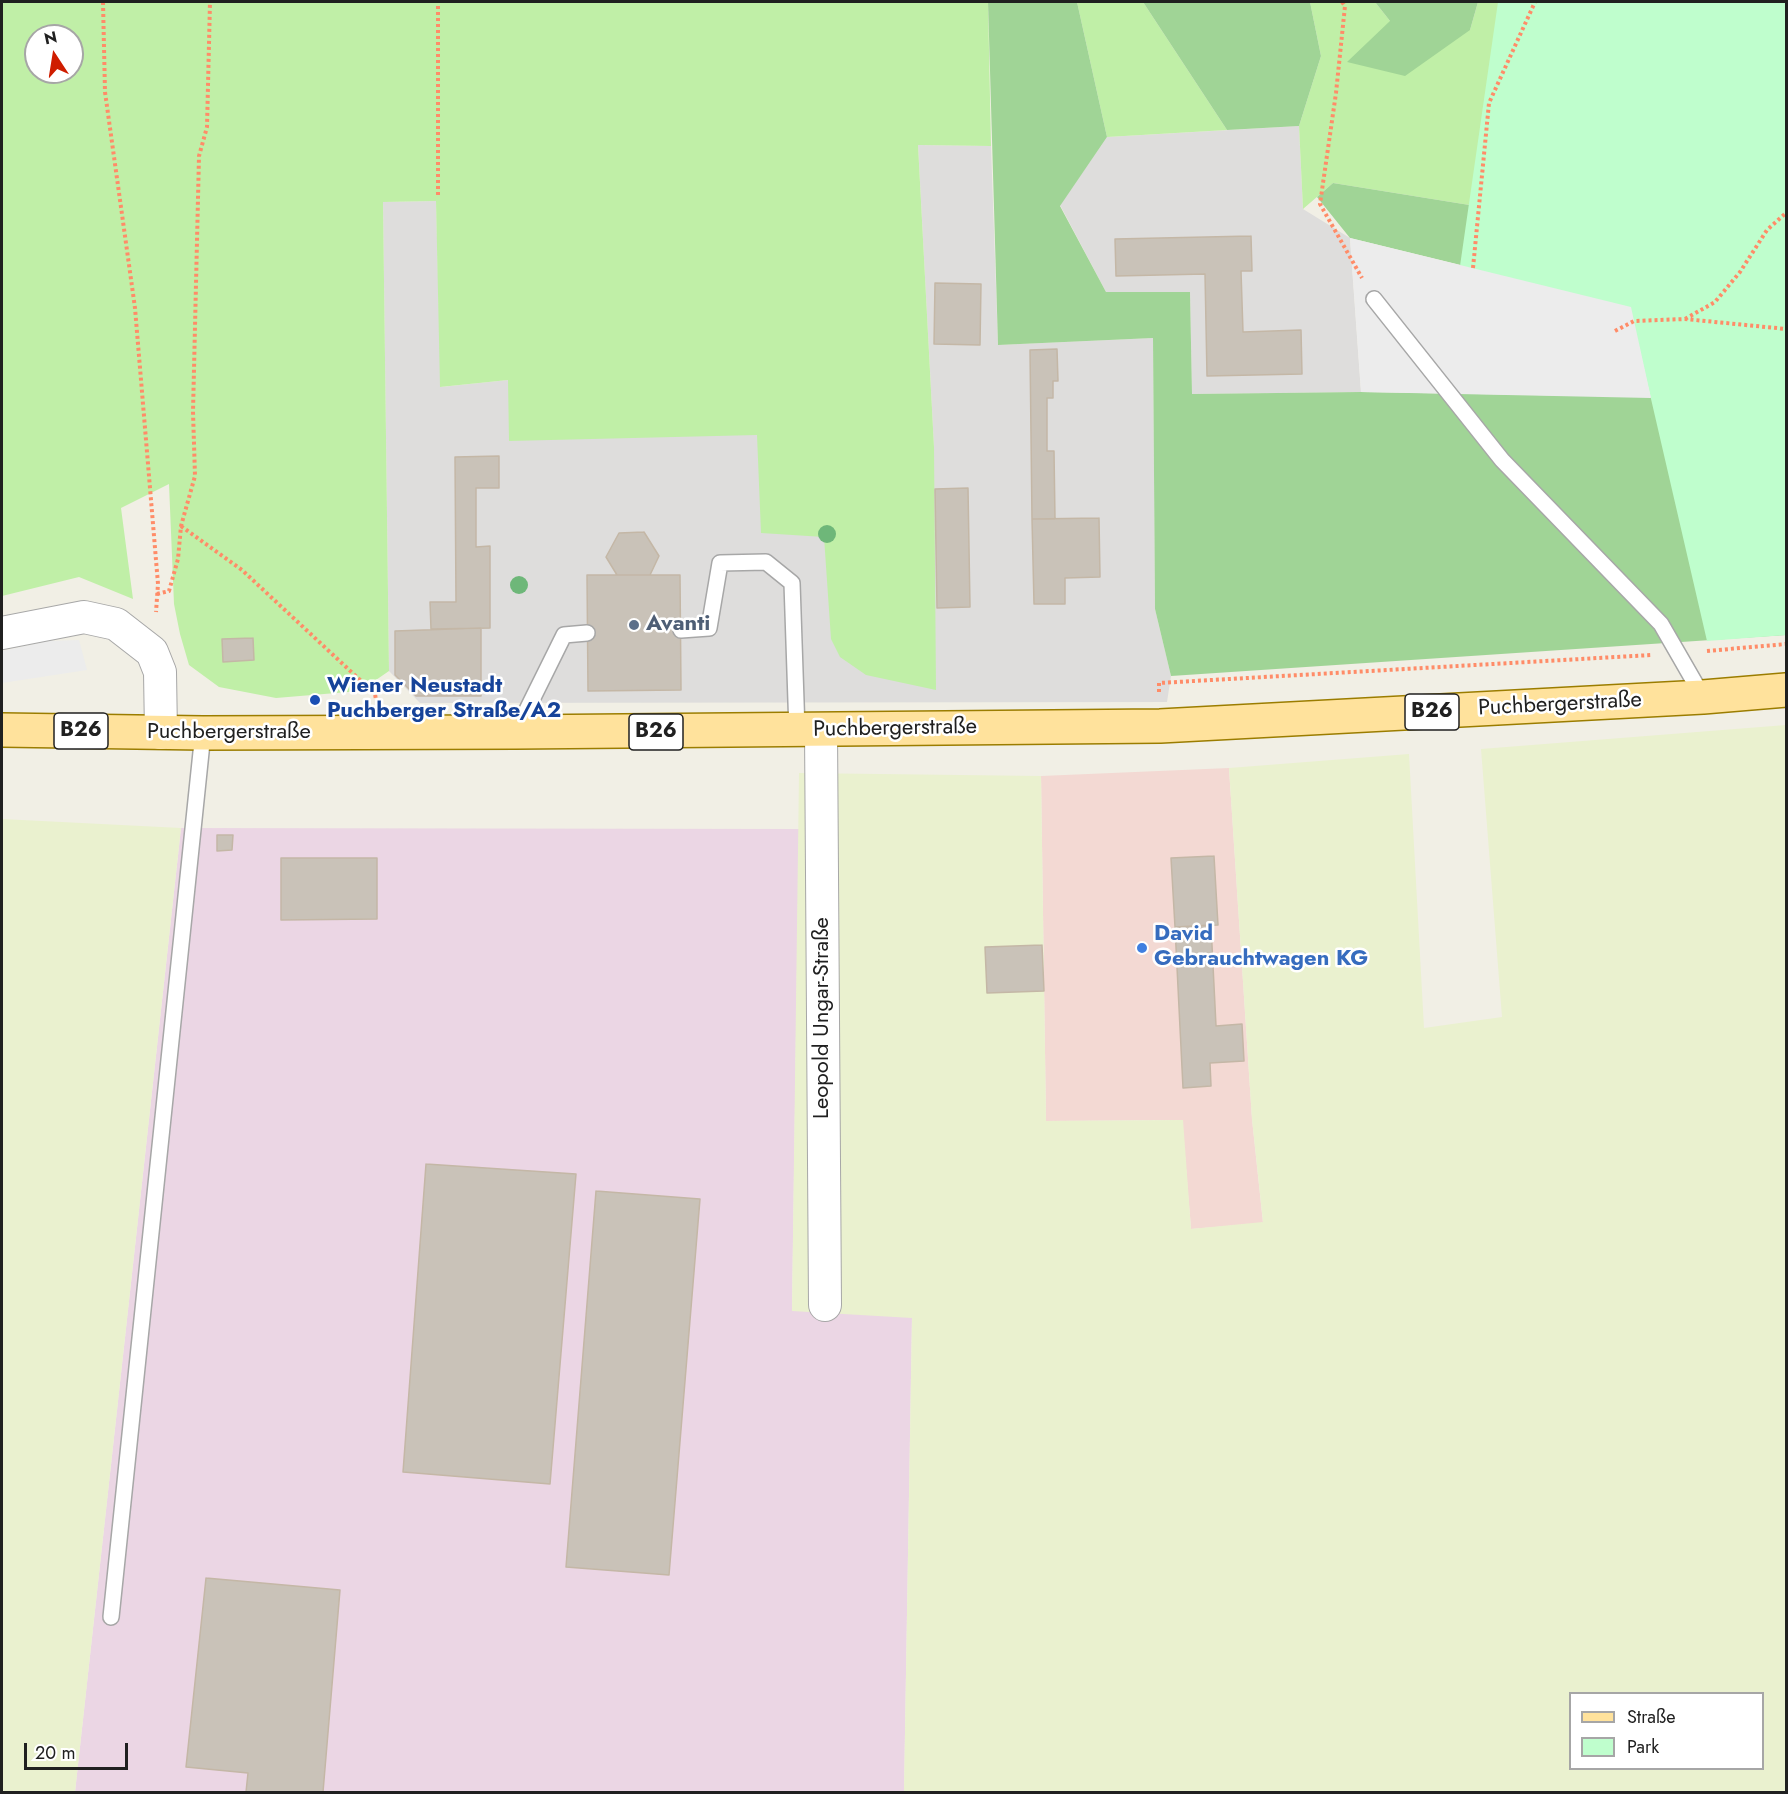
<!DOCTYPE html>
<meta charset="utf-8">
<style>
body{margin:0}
#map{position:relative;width:1788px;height:1794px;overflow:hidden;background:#f1efe5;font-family:Jost,sans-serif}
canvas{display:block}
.frame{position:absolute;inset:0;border:3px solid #202020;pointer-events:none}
.legend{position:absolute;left:1569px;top:1692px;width:195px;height:78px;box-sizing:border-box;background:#fff;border:2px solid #a6a6a6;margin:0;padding:8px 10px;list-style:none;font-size:18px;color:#202020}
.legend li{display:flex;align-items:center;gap:12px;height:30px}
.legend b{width:30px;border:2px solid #a6a6a6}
.north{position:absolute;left:24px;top:24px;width:60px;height:60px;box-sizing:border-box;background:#fff;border:2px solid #a6a6a6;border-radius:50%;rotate:348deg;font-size:16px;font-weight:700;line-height:24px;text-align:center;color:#202020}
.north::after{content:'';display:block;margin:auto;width:21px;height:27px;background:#cf1d00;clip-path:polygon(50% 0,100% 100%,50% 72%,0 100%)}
.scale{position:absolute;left:24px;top:1743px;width:104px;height:27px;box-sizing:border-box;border:3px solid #202020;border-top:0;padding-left:8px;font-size:18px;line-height:21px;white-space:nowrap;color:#202020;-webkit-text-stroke:4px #fff;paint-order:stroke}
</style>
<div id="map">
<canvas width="1788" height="1794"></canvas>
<div class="frame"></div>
<ul class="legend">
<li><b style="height:8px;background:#ffe29c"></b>Straße</li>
<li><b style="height:16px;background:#bffecd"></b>Park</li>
</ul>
<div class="north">N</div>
<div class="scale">20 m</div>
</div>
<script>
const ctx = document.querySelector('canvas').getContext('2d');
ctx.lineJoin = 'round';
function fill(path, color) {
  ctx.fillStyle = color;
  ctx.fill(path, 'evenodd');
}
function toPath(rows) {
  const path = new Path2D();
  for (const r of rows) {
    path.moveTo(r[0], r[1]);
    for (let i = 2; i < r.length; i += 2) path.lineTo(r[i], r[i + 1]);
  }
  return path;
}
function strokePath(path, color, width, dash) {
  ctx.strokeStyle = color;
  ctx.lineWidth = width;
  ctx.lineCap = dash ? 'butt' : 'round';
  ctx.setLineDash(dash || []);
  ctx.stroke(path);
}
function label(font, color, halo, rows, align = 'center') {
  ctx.font = font + ' Jost,sans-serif';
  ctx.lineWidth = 5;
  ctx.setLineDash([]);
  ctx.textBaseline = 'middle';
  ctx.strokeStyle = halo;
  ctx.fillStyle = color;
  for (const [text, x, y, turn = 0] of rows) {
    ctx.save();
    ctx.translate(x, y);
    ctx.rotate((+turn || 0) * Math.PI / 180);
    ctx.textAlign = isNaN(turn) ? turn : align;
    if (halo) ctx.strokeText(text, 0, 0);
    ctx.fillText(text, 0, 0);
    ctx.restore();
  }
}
const residential = toPath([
 [1299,126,1303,209,1350,238,1361,392,1192,394,1190,292,1106,292,1060,205,1107,137],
 [918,145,991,146,998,345,1153,338,1155,609,1171,676,1167,702,420,703,389,671,383,202,436,201,441,387,508,380,758,435,934,447]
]);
const commercial = toPath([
 [1229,768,1252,1119,1263,1223,1191,1229,1182,1120,1046,1121,1041,776]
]);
const industrial = toPath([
 [181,828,799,829,792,1310,912,1317,904,1792,75,1792]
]);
const farmland = toPath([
 [1786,725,1786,1792,904,1792,912,1318,792,1311,799,773,1041,776,1046,1121,1183,1120,1191,1229,1263,1222,1252,1119,1229,768,1409,754,1424,1028,1502,1017,1481,749],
 [1570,1694,1762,1694,1762,1768,1570,1768],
 [2,819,181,828,75,1792,2,1792]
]);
const grass = toPath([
 [2,2,988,2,991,146,918,145,934,447,936,690,866,675,840,657,831,639,824,537,761,533,757,435,509,441,508,380,440,387,436,201,383,202,389,671,360,691,276,698,219,687,189,665,180,634,174,604,169,484,121,508,133,599,79,577,2,596],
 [36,36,72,36,72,72,36,72],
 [1077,2,1143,2,1227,130,1107,137],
 [1310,2,1375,2,1390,21,1470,30,1478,2,1786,2,1488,208,1333,183,1303,209,1299,126,1321,56]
]);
const forest = toPath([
 [988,2,1077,2,1107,137,1060,206,1106,292,1190,292,1192,394,1361,392,1651,397,1786,635,1171,676,1155,609,1153,338,998,345],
 [1143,2,1310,2,1321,56,1299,126,1227,130],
 [1375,2,1478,2,1470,30,1405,76,1347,62,1390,21],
 [1333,183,1488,208,1473,268,1350,238,1317,197]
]);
const park = toPath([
 [1498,2,1786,2,1786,635,1707,641,1639,347,1460,266]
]);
const parking = toPath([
 [1350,238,1631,307,1651,398,1361,392],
 [79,640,87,670,2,683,2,651,48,641]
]);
const building = toPath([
 [1251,236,1252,271,1241,271,1243,332,1301,330,1302,374,1207,376,1205,274,1116,276,1115,239,1251,236],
 [935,283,981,284,980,345,934,344,935,283],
 [1057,349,1058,381,1053,381,1053,398,1047,398,1047,451,1054,451,1055,519,1032,519,1030,350,1057,349],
 [499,456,499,488,476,488,476,547,490,546,490,628,431,629,430,602,456,602,455,457,499,456],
 [968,488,970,607,937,608,935,489,968,488],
 [1099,518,1100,577,1065,578,1065,604,1034,604,1032,519,1099,518],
 [644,532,659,556,650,575,617,575,606,557,619,533,644,532],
 [587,575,680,575,681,690,588,691,587,575],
 [481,628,481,696,416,696,395,675,395,631,481,628],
 [253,638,254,660,223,662,222,639,253,638],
 [217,835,233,835,232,850,217,851,217,835],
 [1214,856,1218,925,1175,927,1171,858,1214,856],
 [281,858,377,858,377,919,281,920,281,858],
 [1211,925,1216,1026,1242,1024,1244,1061,1210,1063,1211,1086,1183,1088,1175,927,1211,925],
 [1042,945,1044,991,987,993,985,947,1042,945],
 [426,1164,576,1174,550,1484,403,1472,426,1164],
 [596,1191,700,1199,669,1575,566,1567,596,1191],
 [206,1578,340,1590,323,1792,246,1792,248,1773,186,1767,206,1578]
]);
const path = toPath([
 [103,2,105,92,135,308,158,584,156,612],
 [1342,2,1345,6,1336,93,1320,204,1362,278],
 [438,195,438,2],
 [1473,268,1489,103,1535,2],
 [1685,319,1715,302,1740,272,1767,230,1786,213],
 [1615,331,1634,321,1685,319,1786,329],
 [181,526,242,570,375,694,376,700],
 [157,594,169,591,178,559,181,526,195,476,193,412,199,156,207,127,210,2],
 [1707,651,1786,644],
 [1159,692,1159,683,1651,655]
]);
const service = toPath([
 [1374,299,1502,460,1661,624,1703,697],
 [681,630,709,628,720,563,766,562,792,583,797,731],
 [516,732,564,635,587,633],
 [111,1617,203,733]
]);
const minor = toPath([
 [2,633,84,617,116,624,152,652,160,672,161,733],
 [821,730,825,1305]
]);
const primary = toPath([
 [2,730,203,733,516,732,1160,726,1703,697,1786,690]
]);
const trees = [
 [827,534],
 [519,585]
];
const markers = [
 [634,625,6,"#5c6f8a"],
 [315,700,6,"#1a4fb4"],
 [1142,948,6,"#3f7fe0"]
];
const shields = [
 [1432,712,54],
 [81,731,54],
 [656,732,54]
];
const shieldNames = [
 ["B26",1432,712],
 ["B26",81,731],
 ["B26",656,732]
];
const serviceNames = [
 ["Avanti",646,625]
];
const transitNames = [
 ["Wiener Neustadt",327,687],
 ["Puchberger Straße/A2",327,712]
];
const streetNames = [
 ["Puchbergerstraße",1560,705,-3],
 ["Puchbergerstraße",895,729,-1],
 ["Puchbergerstraße",229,733],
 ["Leopold Ungar-Straße",823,1018,-90]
];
const shopNames = [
 ["David",1154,935],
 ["Gebrauchtwagen KG",1154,960]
];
fill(residential, '#dedddc');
fill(commercial, '#f3d9d3');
fill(industrial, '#ebd6e4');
fill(farmland, '#eaf1cf');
fill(grass, '#c0efa7');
fill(forest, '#a0d496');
fill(park, '#bffecd');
fill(parking, '#ececec');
fill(building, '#c9c2b8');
strokePath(building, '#c4b7a6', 1.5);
strokePath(service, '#a7a7a7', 18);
strokePath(minor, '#a7a7a7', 34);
strokePath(primary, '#9b7d00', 36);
strokePath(path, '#ff8c68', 4, [3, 3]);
strokePath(service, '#fff', 15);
strokePath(minor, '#fff', 32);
strokePath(primary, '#ffe29c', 33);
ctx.fillStyle = '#6eb779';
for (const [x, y] of trees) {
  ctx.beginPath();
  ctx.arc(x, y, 9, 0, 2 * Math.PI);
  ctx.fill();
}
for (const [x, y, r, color] of markers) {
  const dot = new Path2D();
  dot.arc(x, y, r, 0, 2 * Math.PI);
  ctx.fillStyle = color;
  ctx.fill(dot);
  strokePath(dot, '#fff', 2);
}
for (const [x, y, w] of shields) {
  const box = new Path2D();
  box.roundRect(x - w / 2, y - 18, w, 36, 4.5);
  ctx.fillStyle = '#fff';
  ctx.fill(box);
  strokePath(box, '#202020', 1.5);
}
label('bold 21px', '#202020', null, shieldNames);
label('bold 22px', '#4e5e75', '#fff', serviceNames, 'left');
label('bold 22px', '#164399', '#fff', transitNames, 'left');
label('22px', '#202020', '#fff', streetNames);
label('bold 22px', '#366cbe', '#fff', shopNames, 'left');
</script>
